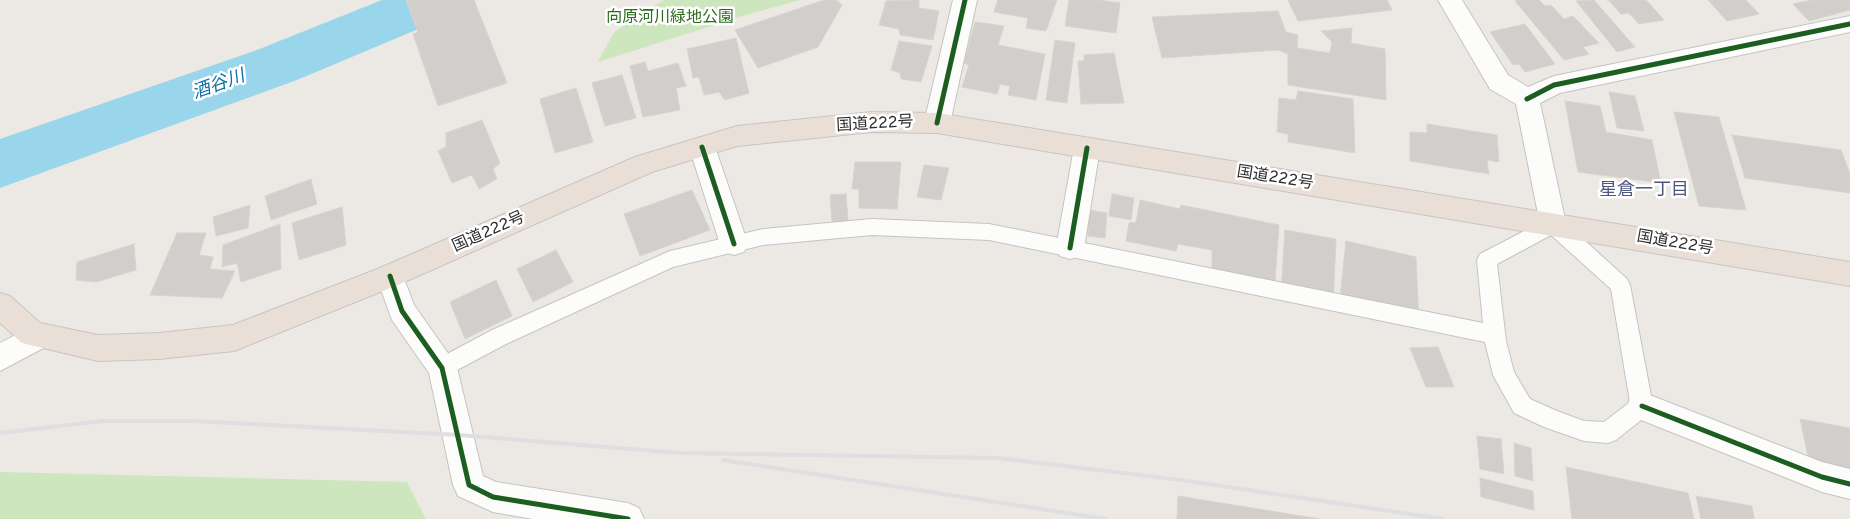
<!DOCTYPE html>
<meta charset="utf-8">
<style>
body{margin:0}
canvas{display:block;background:#ece8e4}
</style>
<canvas width="1850" height="519"></canvas>
<script>
const ctx = document.querySelector('canvas').getContext('2d');
ctx.lineJoin = 'round';
function fill(path, color) {
  ctx.fillStyle = color;
  ctx.fill(path, 'evenodd');
}
function toPath(rows) {
  const path = new Path2D();
  for (const r of rows) {
    path.moveTo(r[0], r[1]);
    for (let i = 2; i < r.length; i += 2) path.lineTo(r[i], r[i + 1]);
  }
  return path;
}
function strokePath(path, color, width, dash) {
  ctx.strokeStyle = color;
  ctx.lineWidth = width;
  ctx.lineCap = dash ? 'butt' : 'round';
  ctx.setLineDash(dash || []);
  ctx.stroke(path);
}
function label(font, color, halo, rows, align = 'center') {
  ctx.font = font + ' Overpass,"Noto Sans JP",sans-serif';
  ctx.lineWidth = 5;
  ctx.setLineDash([]);
  ctx.textBaseline = 'middle';
  ctx.strokeStyle = halo;
  ctx.fillStyle = color;
  for (const [text, x, y, turn = 0] of rows) {
    ctx.save();
    ctx.translate(x, y);
    ctx.rotate((+turn || 0) * Math.PI / 180);
    ctx.textAlign = isNaN(turn) ? turn : align;
    if (halo) ctx.strokeText(text, 0, 0);
    ctx.fillText(text, 0, 0);
    ctx.restore();
  }
}
const green = toPath([
 [664,0,800,0,746,15,598,62,614,32],
 [0,472,407,482,426,519,0,519]
]);
const river = toPath([
 [382,0,462,0,454,14,297,80,0,188,0,139,257,50,382,0]
]);
const building = toPath([
 [406,0,474,0,507,83,438,106,413,34,418,32,406,0],
 [824,0,836,0,842,5,818,47,758,68,735,30,824,0],
 [919,0,919,8,939,11,933,40,900,35,899,29,879,25,886,1,919,0],
 [998,0,1057,0,1046,31,1026,28,1028,18,994,12,998,0],
 [1069,0,1099,0,1120,3,1116,33,1065,26,1069,0],
 [1288,0,1387,0,1392,10,1298,21,1288,0],
 [1519,0,1539,0,1545,6,1551,5,1564,19,1573,16,1599,43,1583,47,1589,54,1564,60,1515,1,1519,0],
 [1594,0,1635,47,1617,52,1576,1,1594,0],
 [1608,0,1646,0,1664,20,1639,24,1629,13,1621,14,1608,0],
 [1708,0,1746,0,1759,14,1727,21,1708,0],
 [1812,0,1850,0,1850,10,1809,21,1793,4,1812,0],
 [1278,11,1286,32,1298,35,1297,48,1330,53,1332,42,1321,31,1352,28,1351,43,1385,49,1386,100,1288,85,1288,54,1278,50,1162,58,1152,17,1278,11],
 [975,22,1004,26,998,45,1045,54,1036,100,1008,95,1010,86,1000,84,997,94,962,87,969,65,964,63,975,22],
 [1525,24,1555,64,1525,72,1519,64,1513,65,1490,32,1525,24],
 [736,38,749,93,725,100,719,92,704,95,699,77,693,78,687,49,736,38],
 [1055,40,1075,43,1067,103,1046,100,1055,40],
 [899,41,932,46,921,82,901,79,900,73,891,70,899,41],
 [1114,53,1124,103,1081,104,1078,61,1084,61,1084,55,1114,53],
 [645,62,648,71,678,63,686,86,676,88,680,110,643,117,630,66,645,62],
 [622,75,636,118,605,126,592,83,622,75],
 [576,88,593,142,555,153,540,99,576,88],
 [1298,91,1353,99,1355,153,1288,142,1288,134,1277,132,1279,98,1296,100,1298,91],
 [1609,92,1635,96,1644,131,1617,128,1609,92],
 [1565,101,1600,106,1606,132,1652,140,1661,183,1578,172,1565,101],
 [1674,112,1719,117,1746,210,1699,206,1674,112],
 [482,120,500,163,493,169,497,179,479,189,472,175,452,183,438,151,446,147,446,133,482,120],
 [1427,124,1497,135,1499,162,1487,160,1489,174,1410,161,1410,132,1427,133,1427,124],
 [1732,135,1841,150,1850,174,1850,193,1745,178,1732,135],
 [855,162,901,162,897,209,859,208,859,189,852,189,855,162],
 [924,165,949,168,941,200,917,197,924,165],
 [311,179,317,204,271,220,265,196,311,179],
 [692,190,710,230,640,256,624,214,692,190],
 [846,194,848,221,832,222,830,195,846,194],
 [1112,194,1134,198,1131,220,1109,216,1112,194],
 [1140,200,1180,209,1181,205,1279,225,1275,281,1212,270,1212,250,1178,244,1176,251,1126,241,1129,223,1136,222,1140,200],
 [250,205,248,228,216,236,213,217,250,205],
 [342,207,346,245,299,260,292,223,342,207],
 [1089,210,1107,213,1105,238,1088,236,1089,210],
 [280,224,281,269,241,282,237,263,222,267,223,245,280,224],
 [1285,230,1336,239,1333,307,1281,294,1285,230],
 [177,233,206,233,199,255,213,257,210,269,235,271,222,298,150,295,177,233],
 [1346,241,1416,257,1419,326,1339,308,1346,241],
 [134,244,136,270,96,282,76,280,77,262,134,244],
 [556,250,573,282,533,302,517,269,556,250],
 [496,280,512,316,465,339,450,302,496,280],
 [1438,347,1454,387,1426,387,1410,348,1438,347],
 [1800,419,1850,428,1850,478,1811,470,1800,419],
 [1477,436,1501,439,1504,474,1480,469,1477,436],
 [1514,443,1531,448,1533,481,1515,476,1514,443],
 [1566,467,1688,493,1694,519,1572,519,1566,467],
 [1480,478,1533,491,1534,510,1481,497,1480,478],
 [1178,496,1320,519,1177,519,1178,496],
 [1696,496,1752,506,1754,519,1701,519,1696,496]
]);
const lane = toPath([
 [1553,216,1560,218,1627,279,1630,285,1653,406,1650,413,1616,440,1608,443,1584,441,1544,427,1514,413,1493,375,1485,342,989,240,872,235,763,245,673,267,506,344,442,378,434,375,431,368,434,361,492,330,670,251,763,229,872,219,989,224,1483,323,1477,260,1480,254,1553,216],
 [1551,235,1611,289,1630,402,1604,422,1584,421,1557,411,1530,399,1514,372,1506,341,1497,264,1551,235]
]);
const street = toPath([
 [953,0,977,0,950,123,946,130,937,133,928,130,924,123,953,0],
 [1438,0,1462,0,1508,75,1528,87,1554,76,1850,16,1850,32,1560,93,1540,103,1566,224,1563,232,1553,235,1543,232,1540,224,1516,104,1490,89,1438,0],
 [702,137,711,140,715,147,748,244,744,252,734,255,724,252,720,244,689,147,693,140,702,137],
 [1087,138,1096,141,1100,148,1084,248,1080,256,1070,259,1060,256,1056,248,1074,148,1078,141,1087,138],
 [390,264,400,268,414,305,452,359,457,368,483,476,496,482,628,503,639,508,644,519,533,519,493,512,458,496,453,485,429,373,392,320,376,276,380,268,390,264],
 [39,323,49,327,53,336,49,345,0,371,0,343,39,323],
 [1642,392,1822,462,1850,469,1850,499,1822,492,1631,416,1627,406,1631,396,1642,392]
]);
const highway = toPath([
 [872,112,937,113,1850,262,1850,286,937,133,872,132,737,146,652,172,400,284,234,351,159,359,98,361,22,343,0,323,0,293,10,296,40,323,98,335,159,333,233,325,380,268,635,157,737,126,872,112]
]);
const rail = toPath([
 [0,433,103,421,194,421,459,435,680,453,998,458,1181,480,1443,519],
 [723,460,1106,519]
]);
const cycleway = toPath([
 [1527,99,1554,85,1850,24],
 [937,123,965,0],
 [702,147,734,244],
 [1070,248,1087,148],
 [390,276,402,311,442,368,469,485,493,497,628,519],
 [1642,406,1822,477,1850,484]
]);
const parkNames = [
 ["向原河川緑地公園",670,19]
];
const streetNames = [
 ["国道222号",875,125,-3],
 ["国道222号",1275,179,9],
 ["国道222号",489,233,-24],
 ["国道222号",1675,244,10]
];
const waterNames = [
 ["酒谷川",219,86,-20]
];
const neighbourhoodNames = [
 ["星倉一丁目",1644,191]
];
fill(green, '#cee6be');
fill(river, '#99d6ec');
fill(building, '#d1cecb');
strokePath(building, '#d7d4d0', 1);
strokePath(lane, '#c5c4c5', 2);
strokePath(street, '#c5c4c5', 2);
strokePath(highway, '#c6c5c4', 2);
fill(lane, '#fcfcfb');
fill(street, '#fcfcfb');
fill(highway, '#eadfd6');
strokePath(rail, '#dfdfe1', 4);
strokePath(cycleway, '#1b5e20', 5);
label('16px', '#2c6e1b', '#fff', parkNames);
label('16px', '#2e2e2e', '#fff', streetNames);
label('italic 18px', '#0d6fa3', '#fff', waterNames);
label('18px', '#4d5680', '#fff', neighbourhoodNames);
</script>
